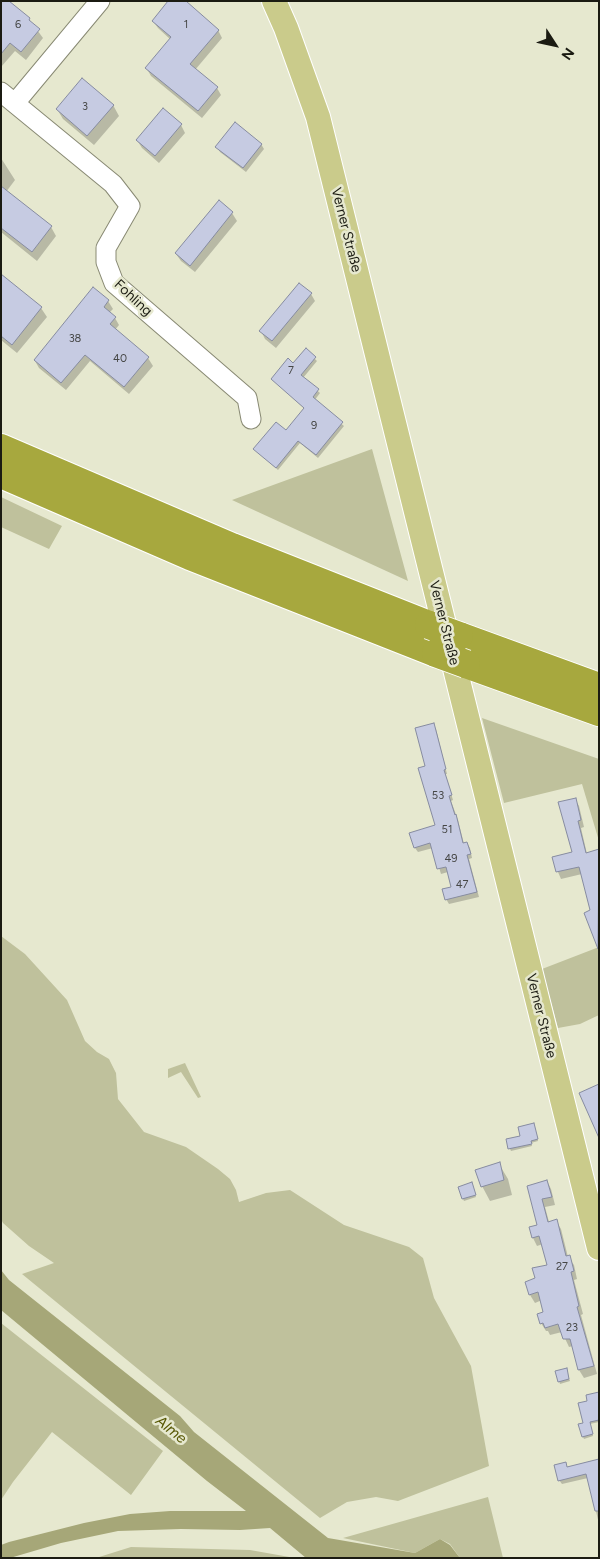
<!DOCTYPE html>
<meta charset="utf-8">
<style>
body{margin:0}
#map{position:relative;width:600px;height:1559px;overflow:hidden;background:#e6e8cf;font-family:Figtree,sans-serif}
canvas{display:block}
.frame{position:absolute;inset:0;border:2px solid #1b1b12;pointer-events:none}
.north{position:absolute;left:530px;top:20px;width:50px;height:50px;-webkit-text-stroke:4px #e6e8cf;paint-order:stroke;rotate:125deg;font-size:14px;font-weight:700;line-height:20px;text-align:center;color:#1b1b12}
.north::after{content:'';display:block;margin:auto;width:18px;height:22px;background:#1b1b12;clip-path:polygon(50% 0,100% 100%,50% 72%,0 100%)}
</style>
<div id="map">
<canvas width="600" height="1559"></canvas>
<div class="frame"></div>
<div class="north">N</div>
</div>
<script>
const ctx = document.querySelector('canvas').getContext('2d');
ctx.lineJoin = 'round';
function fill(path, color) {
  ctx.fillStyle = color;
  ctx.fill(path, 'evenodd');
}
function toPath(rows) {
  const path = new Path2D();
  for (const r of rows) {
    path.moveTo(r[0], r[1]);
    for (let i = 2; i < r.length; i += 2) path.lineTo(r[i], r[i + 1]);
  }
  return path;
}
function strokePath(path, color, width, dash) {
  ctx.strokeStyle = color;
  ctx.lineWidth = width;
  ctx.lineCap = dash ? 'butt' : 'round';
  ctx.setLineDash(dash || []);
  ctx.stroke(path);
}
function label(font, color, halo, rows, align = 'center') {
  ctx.font = font + ' Figtree,sans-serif';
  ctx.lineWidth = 5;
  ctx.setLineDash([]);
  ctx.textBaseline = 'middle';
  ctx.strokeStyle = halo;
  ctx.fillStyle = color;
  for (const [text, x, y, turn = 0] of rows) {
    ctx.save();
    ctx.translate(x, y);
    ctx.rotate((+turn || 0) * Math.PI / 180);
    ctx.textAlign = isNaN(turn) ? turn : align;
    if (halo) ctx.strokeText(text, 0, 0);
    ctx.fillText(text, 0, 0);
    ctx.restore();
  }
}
const green = toPath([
 [372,449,408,581,232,500],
 [1,497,62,526,49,549,1,527],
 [482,718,599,759,599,841,582,784,504,803],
 [1,936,25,954,67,1000,85,1041,97,1052,109,1059,116,1073,118,1099,144,1132,186,1147,218,1169,230,1179,236,1190,239,1202,266,1193,290,1190,344,1225,409,1247,423,1258,434,1298,471,1366,489,1466,398,1501,376,1497,347,1502,320,1518,22,1274,54,1263,29,1246,3,1223,1,1219],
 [599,947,599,1015,580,1024,558,1028,542,969],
 [185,1063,201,1097,198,1098,181,1072,168,1078,168,1069],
 [1,1323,163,1451,131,1495,52,1432,13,1482,1,1500],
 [488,1497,503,1558,460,1558,450,1544,440,1539,415,1553,343,1538],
 [131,1547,250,1550,295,1558,96,1558]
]);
const water = toPath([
 [1,1270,9,1280,180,1416,194,1432,328,1538,415,1553,440,1539,450,1545,460,1558,306,1558,270,1528,240,1530,181,1529,118,1531,61,1543,10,1558,1,1558,1,1545,9,1542,84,1523,130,1514,170,1511,246,1511,207,1481,1,1310]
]);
const shadow = toPath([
 [1,1,29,19,43,38,26,60,15,51,1,67],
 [153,21,218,30,222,38,195,70,217,88,221,95,202,118,151,76,147,69,171,40,158,28],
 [113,105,119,116,94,145,63,119,57,109],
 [181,125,185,133,159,163,142,148,137,140],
 [261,144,264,149,246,172,220,152,217,147],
 [1,158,15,180,6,192,51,227,56,236,37,261,1,232],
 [219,202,232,213,237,221,195,272,181,261,176,254],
 [1,275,41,308,47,317,17,353,1,340],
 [93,289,108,301,113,309,109,313,115,318,119,325,115,330,148,358,153,366,129,394,90,361,66,390,39,368,35,361],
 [311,294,315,301,276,348,265,339,261,331],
 [306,350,317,361,303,378,320,393,314,401,344,426,318,458,300,443,278,470,255,449,286,432,305,409,272,379,293,365],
 [433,724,436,729,447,774,445,774,453,800,451,801,458,820,464,844,467,843,470,848,472,858,469,859,479,897,449,904,446,899,452,888,448,872,441,874,433,848,418,852,415,848,436,826,427,767],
 [575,799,579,806,584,827,581,828,587,854,599,851,599,944,595,938,591,911,582,874,561,879,558,872,554,858,573,853],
 [534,1126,538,1141,531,1143,532,1146,511,1151,510,1149,521,1136],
 [499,1164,508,1179,512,1195,490,1201,482,1186],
 [547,1181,551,1189,555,1205,545,1207,549,1222,556,1221,561,1229,568,1257,574,1265,577,1279,574,1280,583,1314,581,1315,597,1374,584,1378,579,1370,573,1346,569,1347,562,1332,550,1335,548,1331,546,1331,541,1323,545,1313,542,1300,535,1303,530,1295,527,1282,536,1279,548,1266,543,1244,537,1246,533,1238,539,1226,528,1186],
 [472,1186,476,1197,464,1201,463,1199],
 [556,1372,567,1372,570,1381,560,1384],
 [599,1393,599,1422,590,1424,593,1436,584,1439,583,1437,589,1402],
 [599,1460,599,1524,588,1478,562,1484,559,1480,565,1463,568,1468]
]);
const building = toPath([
 [1,1,9,1,30,18,29,20,40,29,21,52,10,43,1,54,1,1],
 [168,1,186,1,219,30,190,64,218,87,198,111,145,68,171,37,152,21,168,1],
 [82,78,114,105,87,136,56,109,82,78],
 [163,108,182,124,155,156,136,140,163,108],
 [235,122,262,144,243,168,215,147,235,122],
 [1,186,52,226,32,252,1,228,1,186],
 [219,200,233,212,190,266,175,253,219,200],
 [1,274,42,307,12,345,1,336,1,274],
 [299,283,312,293,272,341,259,331,299,283],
 [93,287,109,300,104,307,116,317,110,324,149,357,124,387,85,355,61,383,34,360,93,287],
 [306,348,316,357,301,375,319,389,313,397,343,422,316,455,298,441,276,468,253,449,276,422,286,430,304,408,271,379,288,358,293,363,306,348],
 [434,723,446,769,444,770,452,795,449,796,455,815,456,814,463,843,467,842,471,854,467,855,477,892,445,900,442,889,451,887,446,867,437,869,430,843,414,848,409,833,435,825,418,768,425,766,415,728,434,723],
 [576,798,581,820,578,821,586,853,599,849,598,949,584,913,590,910,579,867,556,872,552,857,572,852,558,802,576,798],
 [599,1084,599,1138,579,1093,599,1084],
 [534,1123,538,1139,531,1141,532,1144,508,1149,506,1139,520,1136,518,1127,534,1123],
 [500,1162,504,1180,481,1187,475,1170,500,1162],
 [547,1180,552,1197,542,1199,548,1222,557,1219,566,1256,570,1255,574,1271,571,1272,579,1306,577,1307,594,1366,578,1370,570,1339,563,1339,558,1324,545,1328,543,1323,540,1324,537,1314,543,1312,538,1292,529,1295,525,1282,535,1278,532,1268,547,1265,539,1236,532,1238,529,1227,537,1225,527,1186,547,1180],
 [472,1182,476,1195,462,1199,458,1187,472,1182],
 [567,1368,569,1379,558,1382,555,1371,567,1368],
 [599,1392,599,1420,590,1422,593,1434,582,1437,578,1424,583,1423,578,1403,587,1401,586,1395,599,1392],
 [599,1459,599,1511,595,1511,586,1474,558,1481,554,1465,566,1462,567,1467,599,1459]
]);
const minor = toPath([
 [1,92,113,184,130,206,106,248,106,262,114,283,247,398,251,419],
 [15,103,100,1]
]);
const major = toPath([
 [274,1,286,28,318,117,599,1248]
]);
const highway = toPath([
 [1,448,232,547,429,625],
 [1,474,190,556,436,653],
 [459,636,599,687],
 [466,664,599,712]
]);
const highwayBridge = toPath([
 [429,625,459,636],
 [436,653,466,664]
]);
const numberNames = [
 ["6",18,25],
 ["1",186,25],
 ["3",85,107],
 ["38",75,339],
 ["40",120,359],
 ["7",291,371],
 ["9",314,426],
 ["53",438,796],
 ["51",447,830],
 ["49",451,859],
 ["47",462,885],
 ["27",562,1267],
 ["23",572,1328]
];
const streetNames = [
 ["Verner Straße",346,230,76],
 ["Fohling",133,298,43],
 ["Verner Straße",444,623,76],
 ["Verner Straße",541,1016,76]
];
const waterNames = [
 ["Alme",171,1430,39]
];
fill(green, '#bfc19c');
fill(water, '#a6a778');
fill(shadow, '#0003');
fill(building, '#c6cbe2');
strokePath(building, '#868ba0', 1);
strokePath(minor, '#888973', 21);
strokePath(major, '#fff', 26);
strokePath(highway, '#fff', 30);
strokePath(minor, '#fff', 19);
strokePath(major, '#cacb8b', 24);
strokePath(highway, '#a7a83e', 28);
strokePath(highwayBridge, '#fff', 30, []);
strokePath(highwayBridge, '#a7a83e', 28);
label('11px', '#464746', null, numberNames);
label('14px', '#1b1b12', '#e6e8cf', streetNames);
label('italic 15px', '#565602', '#e6e8cf', waterNames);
</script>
